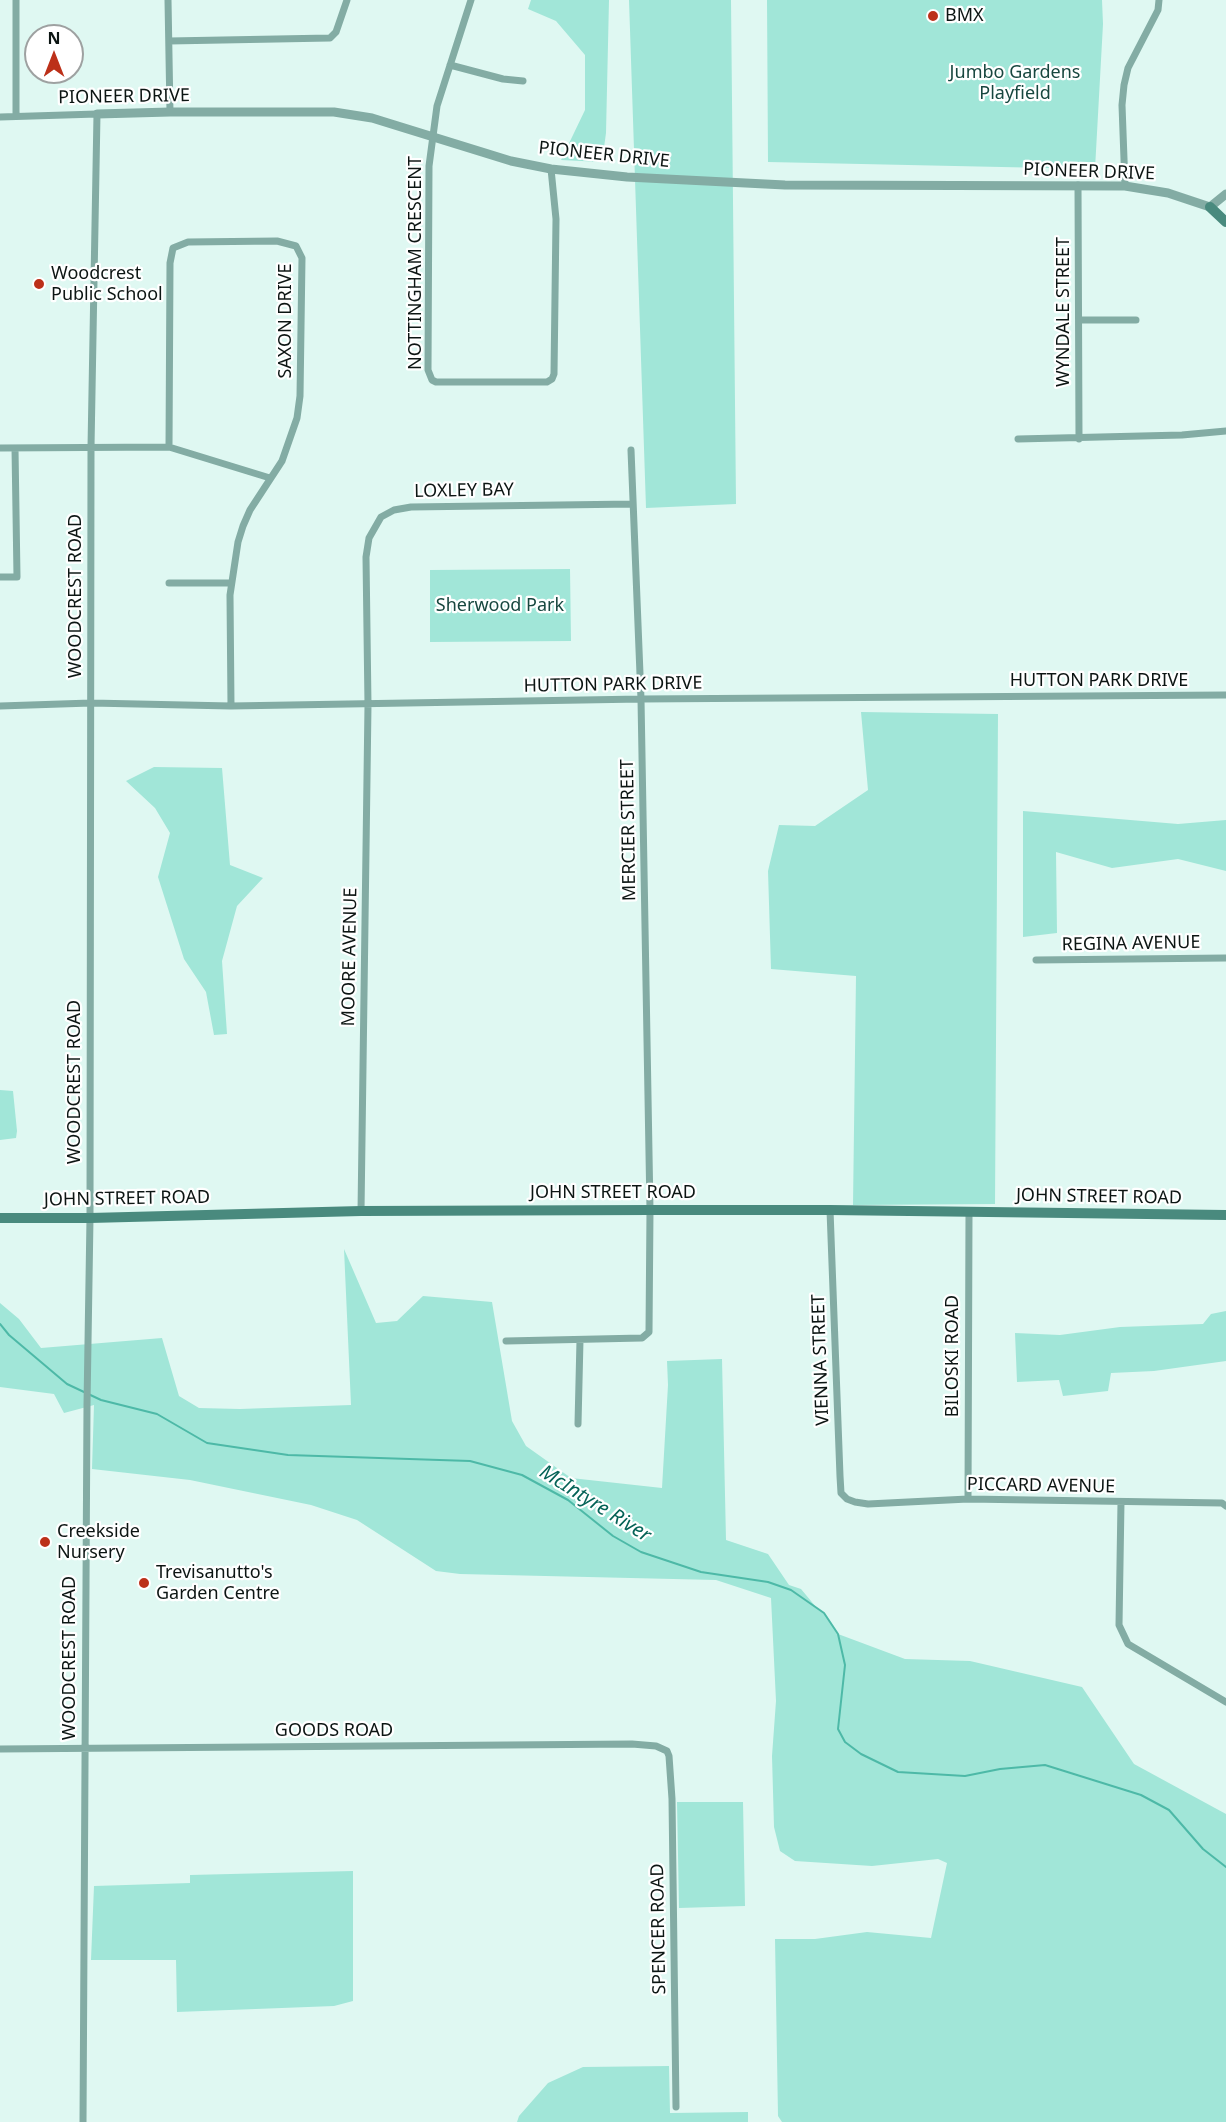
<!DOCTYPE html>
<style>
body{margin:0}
#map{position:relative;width:1226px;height:2122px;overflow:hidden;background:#dff8f2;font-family:"Noto Sans",sans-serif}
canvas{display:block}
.north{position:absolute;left:24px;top:24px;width:60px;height:60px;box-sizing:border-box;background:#fff;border:2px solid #9ea1a1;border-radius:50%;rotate:0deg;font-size:16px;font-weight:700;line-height:24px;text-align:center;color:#0c1513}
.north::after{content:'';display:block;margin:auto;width:21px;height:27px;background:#bc3019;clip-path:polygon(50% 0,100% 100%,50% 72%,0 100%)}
</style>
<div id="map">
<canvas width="1226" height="2122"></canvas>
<div class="north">N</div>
</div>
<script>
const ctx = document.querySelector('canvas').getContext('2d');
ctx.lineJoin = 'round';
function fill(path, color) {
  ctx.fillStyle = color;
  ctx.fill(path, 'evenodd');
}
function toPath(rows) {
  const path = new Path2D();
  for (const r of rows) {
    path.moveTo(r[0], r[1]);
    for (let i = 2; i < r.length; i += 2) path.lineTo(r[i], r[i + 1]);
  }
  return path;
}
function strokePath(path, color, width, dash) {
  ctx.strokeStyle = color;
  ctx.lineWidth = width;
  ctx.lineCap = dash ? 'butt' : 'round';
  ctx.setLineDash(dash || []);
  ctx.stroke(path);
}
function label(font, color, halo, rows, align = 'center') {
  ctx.font = font + ' "Noto Sans",sans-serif';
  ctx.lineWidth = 4.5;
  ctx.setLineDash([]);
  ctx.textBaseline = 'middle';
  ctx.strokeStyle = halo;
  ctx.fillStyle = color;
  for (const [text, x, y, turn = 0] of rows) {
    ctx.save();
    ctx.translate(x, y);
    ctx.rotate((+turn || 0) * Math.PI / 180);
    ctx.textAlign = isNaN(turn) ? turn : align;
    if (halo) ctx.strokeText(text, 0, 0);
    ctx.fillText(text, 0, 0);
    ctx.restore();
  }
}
const green = toPath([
 [531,0,609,0,606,133,602,162,561,160,585,110,585,55,556,21,528,9],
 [629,0,731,0,736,504,646,508],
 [767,0,1102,0,1103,24,1095,169,768,162],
 [570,569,571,641,430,642,430,570],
 [861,712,998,714,995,1204,853,1205,856,976,771,969,768,871,779,825,815,826,868,790],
 [154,767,222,768,230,865,263,878,237,906,222,961,227,1034,214,1035,206,992,184,959,158,877,170,833,155,808,126,781],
 [1023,811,1178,824,1226,820,1226,871,1178,859,1112,868,1056,852,1057,933,1023,937],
 [0,1090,13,1091,17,1131,16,1138,0,1140],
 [344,1249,376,1323,397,1321,423,1296,492,1302,512,1421,526,1446,571,1478,662,1488,668,1385,667,1361,722,1359,726,1540,768,1554,789,1585,801,1589,816,1607,824,1613,838,1634,905,1659,970,1661,1082,1687,1134,1764,1226,1814,1226,2122,782,2122,778,2116,775,1939,815,1939,867,1932,931,1938,947,1863,938,1859,872,1866,795,1861,780,1851,774,1827,772,1756,776,1701,771,1598,716,1580,460,1574,436,1571,357,1520,311,1505,190,1480,92,1469,94,1405,64,1413,54,1394,0,1387,0,1303,19,1319,41,1348,162,1338,179,1396,199,1408,240,1409,351,1405],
 [1226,1311,1226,1361,1154,1371,1111,1373,1108,1391,1063,1396,1059,1380,1017,1382,1015,1333,1060,1335,1120,1327,1203,1324,1211,1314],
 [677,1802,743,1802,745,1906,679,1908],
 [353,1871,353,2001,334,2006,177,2012,176,1960,91,1960,94,1886,190,1883,190,1875],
 [669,2066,670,2113,748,2112,748,2122,517,2122,519,2116,548,2083,583,2067]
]);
const stream = toPath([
 [0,1324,9,1335,67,1384,101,1400,157,1414,207,1443,288,1455,470,1461,522,1475,568,1500,613,1536,641,1552,701,1572,768,1582,791,1590,824,1613,838,1634,845,1665,838,1729,845,1742,861,1754,898,1772,965,1776,1000,1769,1045,1765,1141,1795,1169,1810,1203,1849,1226,1867]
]);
const minor = toPath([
 [16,0,16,116],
 [168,0,170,112],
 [471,0,437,106,429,166,428,370,432,380,436,382,547,382,552,379,554,374,556,219,551,169],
 [169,41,330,38,336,32,347,0],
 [450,65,503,79,523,81],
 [0,117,97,114,91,447,90,1218,87,1405,83,2122],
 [1078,185,1079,439],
 [1125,186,1122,105,1124,85,1128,68,1158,10,1159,0],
 [1079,320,1136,320],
 [1018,439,1182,435,1226,431],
 [169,447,170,263,173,248,188,242,277,241,296,246,302,258,300,396,297,418,282,461,250,510,243,526,238,542,230,595,231,706],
 [0,448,169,447,270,478],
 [0,577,17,577,15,448],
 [169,583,231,583],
 [0,706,91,703,231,706,641,699,1226,695],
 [1036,960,1226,958],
 [830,1210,840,1476,841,1493,847,1499,855,1502,868,1504,968,1499,1222,1503,1226,1506],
 [361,1211,368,705,366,557,369,538,381,517,394,510,411,507,633,504],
 [506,1341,642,1338,649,1332,650,1210,641,699,631,450],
 [578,1424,580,1340],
 [968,1499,969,1212],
 [1121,1502,1119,1625,1128,1644,1226,1702],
 [0,1749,632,1744,656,1746,667,1751,669,1756,672,1799,676,2107]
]);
const tertiary = toPath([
 [97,114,170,112,334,112,372,118,511,161,551,169,627,177,785,185,1125,186,1168,193,1210,207,1226,194]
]);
const secondary = toPath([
 [1210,207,1226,222],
 [0,1218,90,1218,361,1211,650,1210,830,1210,1226,1215]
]);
const markers = [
 [933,16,6,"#bc3019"],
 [39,284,6,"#bc3019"],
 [45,1542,6,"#bc3019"],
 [144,1583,6,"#bc3019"]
];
const poiNames = [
 ["BMX",945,16],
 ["Woodcrest",51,274],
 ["Public School",51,295],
 ["Creekside",57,1532],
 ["Nursery",57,1553],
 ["Trevisanutto's",156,1573],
 ["Garden Centre",156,1594]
];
const parkNames = [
 ["Jumbo Gardens",1015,73],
 ["Playfield",1015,94],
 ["Sherwood Park",500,606]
];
const streetNames = [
 ["PIONEER DRIVE",124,97,-1],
 ["PIONEER DRIVE",604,155,6],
 ["PIONEER DRIVE",1089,172,2],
 ["NOTTINGHAM CRESCENT",416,263,-90],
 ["WYNDALE STREET",1064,312,-90],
 ["SAXON DRIVE",286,321,-90],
 ["LOXLEY BAY",464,491,-1],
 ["WOODCREST ROAD",76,596,-90],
 ["HUTTON PARK DRIVE",1099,681],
 ["HUTTON PARK DRIVE",613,685,-1],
 ["MERCIER STREET",629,830,-91],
 ["REGINA AVENUE",1131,944,-1],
 ["MOORE AVENUE",350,957,-89],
 ["WOODCREST ROAD",75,1082,-90],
 ["JOHN STREET ROAD",613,1193],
 ["JOHN STREET ROAD",1099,1197,1],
 ["JOHN STREET ROAD",127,1199,-1],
 ["BILOSKI ROAD",953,1356,-90],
 ["VIENNA STREET",821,1360,-92],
 ["PICCARD AVENUE",1041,1486,1],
 ["WOODCREST ROAD",70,1658,-90],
 ["GOODS ROAD",334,1731],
 ["SPENCER ROAD",659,1929,-91]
];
const waterNames = [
 ["McIntyre River",595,1504,32]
];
fill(green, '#a1e6d8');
strokePath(stream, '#4db9a7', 2);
strokePath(minor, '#83aca4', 7);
strokePath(tertiary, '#83aca4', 9);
strokePath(secondary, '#498a7e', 10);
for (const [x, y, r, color] of markers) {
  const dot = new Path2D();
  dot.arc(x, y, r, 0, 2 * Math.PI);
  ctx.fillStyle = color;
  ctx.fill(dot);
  strokePath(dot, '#fff', 2);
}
label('18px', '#0c1513', '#fff', poiNames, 'left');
label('18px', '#17473f', '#fff', parkNames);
label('18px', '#0c1513', '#fff', streetNames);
label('italic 20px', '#056357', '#fff', waterNames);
</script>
